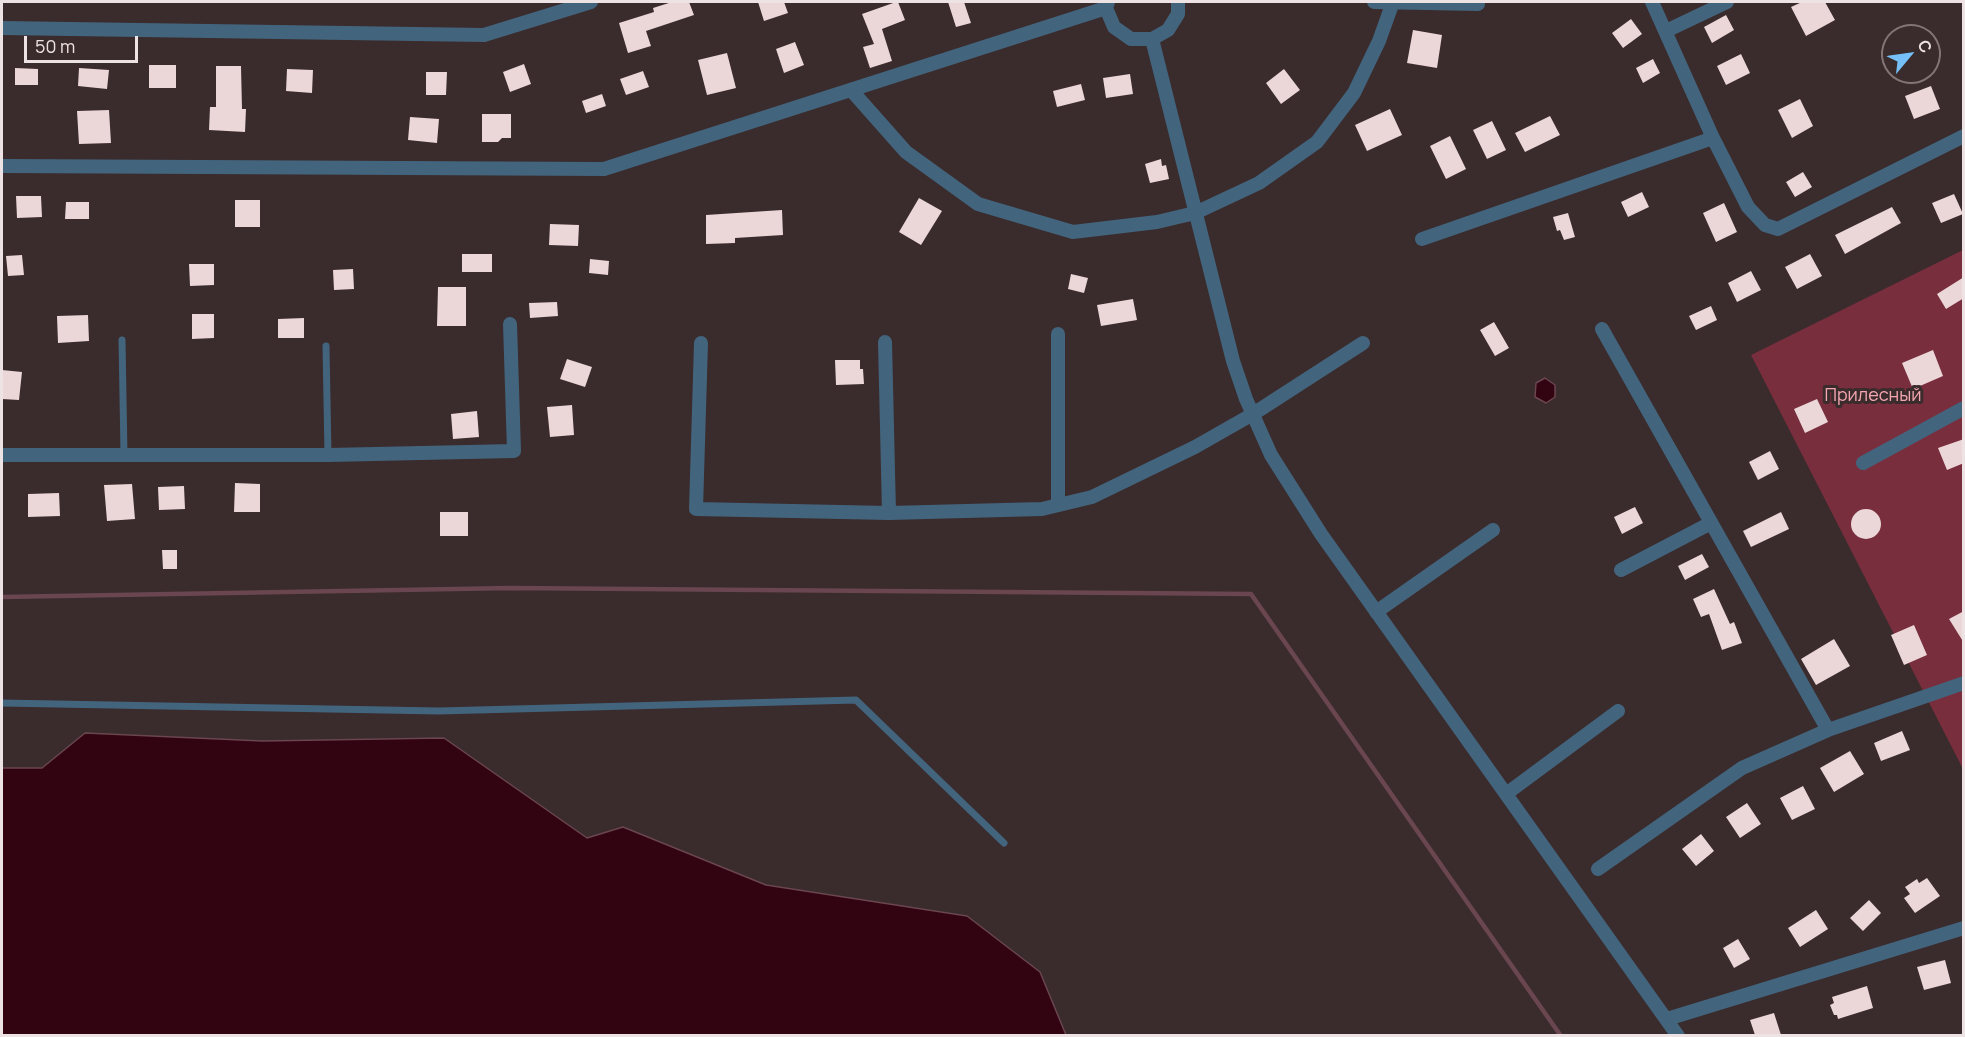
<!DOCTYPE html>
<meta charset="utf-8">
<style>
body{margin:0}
#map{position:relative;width:1965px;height:1037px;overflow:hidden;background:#3a2b2c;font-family:Manrope,sans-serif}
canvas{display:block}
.frame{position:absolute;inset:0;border:3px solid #ede3e4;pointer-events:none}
.north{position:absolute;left:1881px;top:24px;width:60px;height:60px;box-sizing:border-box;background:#3a2b2c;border:2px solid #827576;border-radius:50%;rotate:61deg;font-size:16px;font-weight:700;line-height:24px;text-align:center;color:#ede3e4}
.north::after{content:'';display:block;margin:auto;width:21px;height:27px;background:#75c0f6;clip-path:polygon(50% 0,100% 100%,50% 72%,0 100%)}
.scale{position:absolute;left:24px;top:36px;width:114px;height:27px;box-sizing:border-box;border:3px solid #ede3e4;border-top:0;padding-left:8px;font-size:18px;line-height:21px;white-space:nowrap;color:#ede3e4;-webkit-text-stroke:4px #3a2b2c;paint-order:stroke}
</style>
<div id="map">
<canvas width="1965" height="1037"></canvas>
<div class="frame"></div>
<div class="north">С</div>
<div class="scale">50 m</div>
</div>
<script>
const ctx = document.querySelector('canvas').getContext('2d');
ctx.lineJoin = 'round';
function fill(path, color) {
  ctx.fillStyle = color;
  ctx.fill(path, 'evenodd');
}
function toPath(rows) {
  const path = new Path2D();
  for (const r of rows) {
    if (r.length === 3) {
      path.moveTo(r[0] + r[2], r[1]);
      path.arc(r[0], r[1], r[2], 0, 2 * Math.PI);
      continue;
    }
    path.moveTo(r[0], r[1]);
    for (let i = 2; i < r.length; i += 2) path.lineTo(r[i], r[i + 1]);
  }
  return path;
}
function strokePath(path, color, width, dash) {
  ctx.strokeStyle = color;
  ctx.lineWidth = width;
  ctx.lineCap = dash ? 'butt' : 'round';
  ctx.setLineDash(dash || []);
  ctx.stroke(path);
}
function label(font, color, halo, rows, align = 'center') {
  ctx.font = font + ' Manrope,sans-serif';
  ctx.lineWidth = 6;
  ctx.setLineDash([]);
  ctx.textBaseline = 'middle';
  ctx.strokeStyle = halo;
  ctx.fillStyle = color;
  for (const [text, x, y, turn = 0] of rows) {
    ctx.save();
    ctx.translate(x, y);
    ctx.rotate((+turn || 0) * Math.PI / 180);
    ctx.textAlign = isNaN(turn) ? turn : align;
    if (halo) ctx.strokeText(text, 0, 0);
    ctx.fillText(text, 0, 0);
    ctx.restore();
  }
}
const green = toPath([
 [1963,250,1963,769,1751,355]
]);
const water = toPath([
 [1545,378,1555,385,1555,397,1546,403,1535,397,1536,383,1545,378],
 [85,733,262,741,444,738,587,838,623,827,766,885,967,916,1040,972,1066,1035,2,1035,2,768,42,768,85,733]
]);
const stream = toPath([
 [2,597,511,588,1251,594,1561,1036]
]);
const building = toPath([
 [672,2,689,2,694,15,646,31,651,46,628,53,619,23,654,12,653,8],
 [758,2,784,2,788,13,764,21],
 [896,2,898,2,905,20,882,29,892,61,870,68,863,47,874,44,862,14],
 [948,2,964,2,971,23,956,27],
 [1802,2,1825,2,1835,20,1806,36,1791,7],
 [1726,15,1734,30,1712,43,1704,27],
 [1631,19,1642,34,1623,48,1612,33],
 [1413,30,1442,35,1437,68,1407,63],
 [795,42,804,65,784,73,776,49],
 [727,53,736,88,707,95,698,60],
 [1741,54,1750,73,1726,85,1717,66],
 [1653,59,1660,73,1643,83,1636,68],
 [524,64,531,84,510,92,503,72],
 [149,65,176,65,176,88,149,88],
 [216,66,241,66,242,109,246,109,245,132,209,130,210,107,216,107],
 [15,68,38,69,38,85,15,85],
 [79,68,109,70,107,89,78,86],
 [287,69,313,70,312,93,286,91],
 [1284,69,1300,90,1281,104,1266,83],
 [643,71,649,87,626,95,620,79],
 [426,72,447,72,446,95,426,95],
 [1130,74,1133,94,1106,98,1103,78],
 [1081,84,1085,100,1057,107,1053,91],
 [1931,86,1940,109,1914,119,1905,96],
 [602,94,606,106,586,113,582,101],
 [1800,99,1813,126,1792,138,1778,110],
 [1390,109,1402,135,1367,151,1355,125],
 [109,110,111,143,79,144,77,111],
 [482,114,511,114,511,138,502,138,498,142,482,142],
 [1550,116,1560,135,1525,152,1515,133],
 [410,117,439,119,437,143,408,140],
 [1492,121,1506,150,1487,159,1473,130],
 [1450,136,1466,169,1446,179,1430,146],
 [1161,159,1162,166,1166,165,1169,179,1150,183,1145,164],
 [1803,172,1812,187,1795,197,1786,182],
 [1642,192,1649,207,1628,217,1621,202],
 [1954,194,1963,214,1941,223,1932,203],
 [16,196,41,196,42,217,17,218],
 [919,198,942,211,921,245,899,232],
 [235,200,260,200,260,227,235,227],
 [66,202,89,202,89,219,65,219],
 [1724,203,1737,232,1716,242,1703,213],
 [1892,207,1901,223,1845,254,1835,235],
 [782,210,783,235,735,238,735,243,706,244,706,215],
 [1568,213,1575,237,1564,240,1560,230,1557,231,1553,217],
 [550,224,579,225,578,246,549,245],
 [462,254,492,254,492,272,462,272],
 [1810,254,1822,276,1797,289,1785,267],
 [22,255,24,275,8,276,6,256],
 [590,259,609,261,608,275,589,273],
 [189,264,214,264,214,285,190,286],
 [353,269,354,289,334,290,333,270],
 [1751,271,1761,290,1737,302,1728,283],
 [1071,274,1088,278,1084,293,1068,289],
 [1964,277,1964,298,1946,309,1937,294],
 [438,287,466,287,466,326,437,326],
 [1133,299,1137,320,1101,326,1097,305],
 [557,302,558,316,530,318,529,303],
 [1711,306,1717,320,1696,330,1689,316],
 [192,314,214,314,214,338,192,339],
 [88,315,89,341,58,343,57,316],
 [304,318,304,338,278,338,278,319],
 [1494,322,1509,348,1495,356,1480,330],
 [1933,350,1943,376,1913,389,1902,363],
 [567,359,592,367,585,387,560,379],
 [835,360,860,360,860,369,863,369,864,384,836,385],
 [2,370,22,372,19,400,2,399],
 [1817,399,1828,422,1805,433,1794,409],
 [572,405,574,435,550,437,547,407],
 [477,411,479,437,453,439,451,414],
 [1964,439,1964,463,1947,470,1938,448],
 [1770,451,1779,469,1758,480,1749,462],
 [235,483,260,484,260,512,234,512],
 [132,484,135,519,107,521,104,485],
 [184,486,185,509,159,510,158,487],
 [59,493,60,516,28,517,28,494],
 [1635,507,1643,523,1622,534,1614,517],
 [1866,524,15],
 [440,512,468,512,468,536,440,536],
 [1781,512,1789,529,1751,547,1743,531],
 [162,550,177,550,177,569,163,569],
 [1702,554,1709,567,1685,580,1678,566],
 [1714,589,1730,624,1734,622,1742,643,1722,650,1709,614,1701,617,1693,599],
 [1964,611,1964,643,1949,619],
 [1914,625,1927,655,1904,665,1891,635],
 [1834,639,1850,666,1816,685,1801,659],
 [1902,731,1910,750,1881,761,1874,743],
 [1850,751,1864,774,1834,792,1820,768],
 [1803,786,1815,809,1792,820,1780,798],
 [1747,803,1761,824,1740,838,1726,817],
 [1701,834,1714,851,1696,866,1682,849],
 [1927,878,1940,896,1915,913,1904,898,1910,894,1905,887,1917,879,1919,883],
 [1869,900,1881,913,1863,931,1850,918],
 [1816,910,1828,929,1800,947,1788,928],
 [1738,939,1750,959,1734,968,1723,948],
 [1945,960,1951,983,1924,990,1917,967],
 [1867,986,1873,1008,1838,1019,1837,1015,1834,1015,1830,1005,1834,1003,1832,997],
 [1774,1013,1781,1035,1755,1035,1750,1020]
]);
const lane = toPath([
 [122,340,124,454],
 [326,346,328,455],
 [2,703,439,711,856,700,1004,843]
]);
const street = toPath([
 [1108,2,1106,8,1114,27,1131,39,1152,39,1168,30,1178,14,1178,2],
 [1374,2,1478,4],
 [1652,2,1713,138],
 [2,28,484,35,591,2],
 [1666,31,1727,2],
 [1152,39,1233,361,1246,399,1271,455,1321,534,1678,1036],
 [852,91,906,152,978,204,1073,232,1157,222,1195,213,1259,183,1317,142,1354,93,1379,41,1393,2],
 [2,166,604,169,1106,8],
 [1422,239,1713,138,1748,207,1765,225,1778,229,1964,136],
 [1602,329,1828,730],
 [1058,334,1058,505],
 [885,342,889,513],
 [701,343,696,509,889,513,1042,509,1092,497,1195,447,1253,414,1363,343],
 [2,455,328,455,514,451,510,324],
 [1863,463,1964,408],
 [1621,570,1711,523],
 [1376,612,1493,530],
 [1506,794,1618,711],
 [1598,869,1742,768,1828,730,1964,683],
 [1667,1019,1964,928]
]);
const parkNames = [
 ["Прилесный",1873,396]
];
fill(green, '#782e3d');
fill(water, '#320310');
strokePath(water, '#6a4650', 1.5);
strokePath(stream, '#6a4650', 4.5);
fill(building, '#ebd6d8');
strokePath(lane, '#43647d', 7);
strokePath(street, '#43647d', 14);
label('18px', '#f4a6b1', '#3a2b2c', parkNames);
</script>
